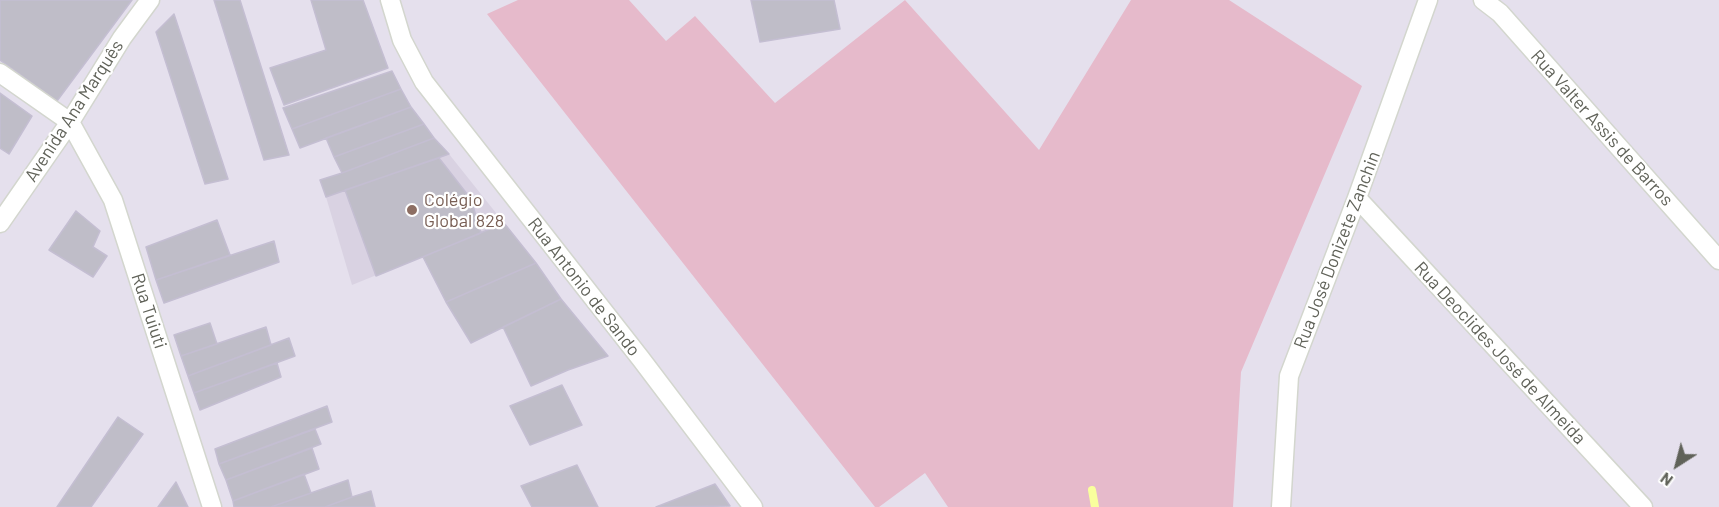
<!DOCTYPE html>
<meta charset="utf-8">
<style>
body{margin:0}
#map{position:relative;width:1719px;height:507px;overflow:hidden;background:#e5e0ed;font-family:Barlow,sans-serif}
canvas{display:block}
.north{position:absolute;left:1647px;top:435px;width:60px;height:60px;-webkit-text-stroke:4px #fff;paint-order:stroke;rotate:216deg;font-size:16px;font-weight:700;line-height:24px;text-align:center;color:#606259}
.north::after{content:'';display:block;margin:auto;width:21px;height:27px;background:#606259;clip-path:polygon(50% 0,100% 100%,50% 72%,0 100%)}
</style>
<div id="map">
<canvas width="1719" height="507"></canvas>
<div class="north">N</div>
</div>
<script>
const ctx = document.querySelector('canvas').getContext('2d');
ctx.lineJoin = 'round';
function fill(path, color) {
  ctx.fillStyle = color;
  ctx.fill(path, 'evenodd');
}
function toPath(rows) {
  const path = new Path2D();
  for (const r of rows) {
    path.moveTo(r[0], r[1]);
    for (let i = 2; i < r.length; i += 2) path.lineTo(r[i], r[i + 1]);
  }
  return path;
}
function strokePath(path, color, width, dash) {
  ctx.strokeStyle = color;
  ctx.lineWidth = width;
  ctx.lineCap = dash ? 'butt' : 'round';
  ctx.setLineDash(dash || []);
  ctx.stroke(path);
}
function label(font, color, halo, rows, align = 'center') {
  ctx.font = font + ' Barlow,sans-serif';
  ctx.lineWidth = 4.5;
  ctx.setLineDash([]);
  ctx.textBaseline = 'middle';
  ctx.strokeStyle = halo;
  ctx.fillStyle = color;
  for (const [text, x, y, turn = 0] of rows) {
    ctx.save();
    ctx.translate(x, y);
    ctx.rotate((+turn || 0) * Math.PI / 180);
    ctx.textAlign = isNaN(turn) ? turn : align;
    if (halo) ctx.strokeText(text, 0, 0);
    ctx.fillText(text, 0, 0);
    ctx.restore();
  }
}
const education = toPath([
 [449,154,504,223,352,285,326,197]
]);
const green = toPath([
 [518,0,629,0,666,41,695,16,775,103,905,0,1039,150,1131,0,1229,0,1362,86,1241,372,1233,507,948,507,925,473,879,507,875,507,487,14]
]);
const stream = toPath([
 [1092,490,1095,507]
]);
const building = toPath([
 [0,0,132,0,57,101,0,60,0,0],
 [214,0,240,0,289,155,264,160,214,0],
 [311,0,363,0,388,68,284,105,270,68,326,50,311,0],
 [751,0,834,0,840,29,760,42,751,0],
 [174,14,228,179,205,184,156,32,174,14],
 [392,71,401,89,292,129,283,108,392,71],
 [401,89,411,107,300,148,292,129,401,89],
 [0,93,32,116,9,154,0,148,0,93],
 [411,107,424,124,334,157,326,138,411,107],
 [424,124,434,138,342,173,334,157,424,124],
 [434,138,449,154,326,197,320,180,342,173,434,138],
 [439,158,471,199,481,233,376,276,345,190,439,158],
 [76,211,100,231,93,247,107,256,93,277,49,250,76,211],
 [217,220,230,255,156,280,146,247,217,220],
 [504,223,536,263,446,302,423,257,504,223],
 [274,241,279,262,164,303,156,280,274,241],
 [536,263,561,299,471,343,446,302,536,263],
 [561,299,608,356,568,370,531,386,503,327,561,299],
 [210,323,217,344,181,356,174,335,210,323],
 [266,327,271,345,188,376,181,356,266,327],
 [289,338,295,356,194,393,188,376,289,338],
 [277,363,281,377,200,410,194,393,277,363],
 [562,385,582,425,530,445,510,406,562,385],
 [327,406,332,422,219,464,215,449,327,406],
 [118,417,143,434,91,507,57,507,118,417],
 [315,429,321,444,226,480,219,464,315,429],
 [312,448,319,469,233,501,226,480,312,448],
 [577,465,598,507,532,507,521,486,577,465],
 [304,474,311,493,271,507,234,507,233,501,304,474],
 [348,480,352,497,325,507,271,507,348,480],
 [176,482,188,507,158,507,176,482],
 [715,484,730,506,656,507,715,484],
 [371,491,375,507,325,507,352,497,371,491]
]);
const minor = toPath([
 [390,0,402,40,424,82,641,359,753,507],
 [1483,0,1500,13,1719,260],
 [0,73,70,122,113,200,212,507],
 [1357,198,1643,507],
 [0,223,70,122,122,38,150,0],
 [1281,507,1289,376,1357,198,1428,0]
]);
const markers = [
 [412,210,6,"#8d6e63"]
];
const streetNames = [
 ["Avenida Ana Marquês",74,111,-57],
 ["Rua Valter Assis de Barros",1602,128,48],
 ["Rua José Donizete Zanchin",1337,250,-69],
 ["Rua Antonio de Sando",584,287,52],
 ["Rua Tuiuti",149,311,72],
 ["Rua Deoclides José de Almeida",1500,353,47]
];
const educationNames = [
 ["Colégio",424,200],
 ["Global 828",424,221]
];
fill(education, '#d9d2e2');
fill(green, '#e6bacb');
strokePath(stream, '#f9ff9d', 8);
fill(building, '#bfbdc8');
strokePath(building, '#c4bed2', 1.5);
strokePath(minor, '#d3d6ce', 21);
strokePath(minor, '#fff', 18);
for (const [x, y, r, color] of markers) {
  const dot = new Path2D();
  dot.arc(x, y, r, 0, 2 * Math.PI);
  ctx.fillStyle = color;
  ctx.fill(dot);
  strokePath(dot, '#fff', 2);
}
label('18px', '#606259', '#fff', streetNames);
label('18px', '#785e54', '#fff', educationNames, 'left');
</script>
